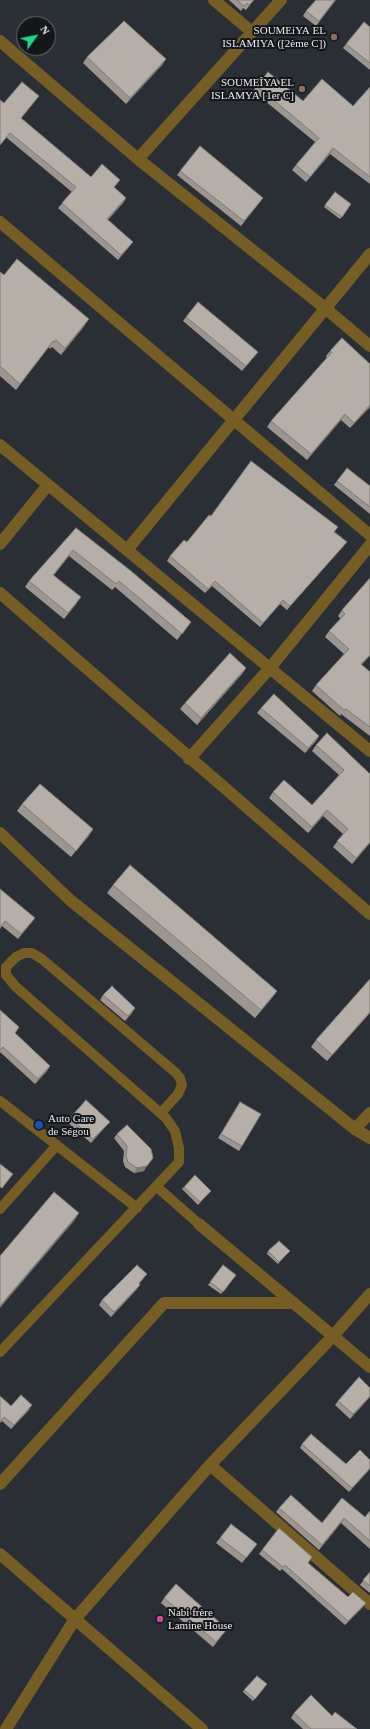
<!DOCTYPE html>
<meta charset="utf-8">
<style>
body{margin:0}
#map{position:relative;width:370px;height:1729px;overflow:hidden;background:#292f34;font-family:Georgia,serif}
canvas{display:block}
.north{position:absolute;left:16px;top:16px;width:40px;height:40px;box-sizing:border-box;background:#141619;border:1px solid #686b6f;border-radius:50%;rotate:57deg;font-size:11px;font-weight:700;line-height:16px;text-align:center;color:#e7ebef}
.north::after{content:'';display:block;margin:auto;width:14px;height:18px;background:#1fd887;clip-path:polygon(50% 0,100% 100%,50% 72%,0 100%)}
</style>
<div id="map">
<canvas width="370" height="1729"></canvas>
<div class="north">N</div>
</div>
<script>
const ctx = document.querySelector('canvas').getContext('2d');
ctx.lineJoin = 'round';
function toPath(rows) {
  const path = new Path2D();
  for (const r of rows) {
    path.moveTo(r[0], r[1]);
    for (let i = 2; i < r.length; i += 2) path.lineTo(r[i], r[i + 1]);
  }
  return path;
}
function strokePath(path, color, width, dash) {
  ctx.strokeStyle = color;
  ctx.lineWidth = width;
  ctx.lineCap = dash ? 'butt' : 'round';
  ctx.setLineDash(dash || []);
  ctx.stroke(path);
}
function fill(path, color) {
  ctx.fillStyle = color;
  ctx.fill(path, 'evenodd');
}
function label(font, color, halo, rows, align = 'center') {
  ctx.font = font + ' Georgia,serif';
  ctx.lineWidth = 4;
  ctx.setLineDash([]);
  ctx.textBaseline = 'middle';
  ctx.strokeStyle = halo;
  ctx.fillStyle = color;
  for (const [text, x, y, turn = 0] of rows) {
    ctx.save();
    ctx.translate(x, y);
    ctx.rotate((+turn || 0) * Math.PI / 180);
    ctx.textAlign = isNaN(turn) ? turn : align;
    if (halo) ctx.strokeText(text, 0, 0);
    ctx.fillText(text, 0, 0);
    ctx.restore();
  }
}
const lane = toPath([
 [0,1101,137,1208],
 [157,1187,199,1224],
 [0,1209,57,1145],
 [0,1352,179,1162,179,1148,175,1131,166,1118,16,987,6,975,6,967,16,957,24,953,32,953,42,959,176,1073,180,1078,182,1085,178,1094,161,1113]
]);
const street = toPath([
 [214,0,252,32],
 [0,41,138,159,325,308,370,346],
 [138,159,281,0],
 [0,222,370,535],
 [0,445,370,751],
 [0,544,48,485],
 [127,550,370,254],
 [0,593,370,914],
 [189,759,270,668,370,545],
 [0,833,70,900,355,1129,370,1138],
 [355,1129,370,1113],
 [199,1224,370,1367],
 [210,1465,370,1604],
 [0,1484,164,1303,294,1303],
 [0,1554,202,1729],
 [6,1729,75,1619,210,1465,333,1336,370,1294]
]);
const wall = toPath([
 [229,0,254,0,246,10,243,8,241,11],
 [336,0,316,26,303,16,306,11],
 [370,27,370,70,343,48,346,44],
 [87,57,166,59,162,65,126,104,83,63],
 [257,86,303,101,353,106,370,87,370,184,330,154,306,182,292,170,315,142,253,91],
 [35,101,21,118,91,177,120,180,114,187,126,198,123,203,108,220,129,247,118,260,58,208,72,192,7,138,4,103],
 [180,171,260,202,241,226,177,175],
 [335,192,351,204,340,219,324,207],
 [0,272,4,275,85,325,61,355,52,347,50,349,49,347,16,390,0,376],
 [186,317,258,352,242,371,183,321],
 [342,338,370,407,350,428,341,420,307,460,267,427,271,421,327,358,326,356,330,351],
 [337,481,370,486,370,514,334,485],
 [211,516,335,532,347,542,343,546,287,610,280,604,260,627,212,586,205,593,167,561,170,556,187,542],
 [76,528,191,622,177,640,115,587,112,590,69,556,54,575,77,603,64,619,25,587,29,581],
 [370,578,362,665,370,672,370,736,341,714,340,716,312,691,316,685,344,654,325,637,329,631,341,619,338,616,342,610],
 [246,668,242,674,197,725,180,709,185,703],
 [261,708,319,736,316,741,305,753,257,713],
 [316,745,370,774,370,843,352,864,333,847,343,834,323,816,308,833,269,798,273,792,312,805,339,775,312,751],
 [22,804,93,829,71,857,17,811],
 [113,885,277,991,272,998,255,1018,107,893],
 [0,889,35,918,18,939,2,926,0,929],
 [370,979,370,1013,327,1061,311,1047,316,1040],
 [103,995,132,1013,125,1021,100,1000],
 [0,1010,15,1033,50,1066,47,1071,35,1084,0,1052],
 [240,1102,242,1146,239,1151,218,1138],
 [70,1118,110,1122,107,1125,91,1143,67,1122],
 [127,1125,144,1171,134,1173,125,1167,123,1161,124,1151,114,1138,117,1134],
 [184,1187,211,1191,198,1205,182,1189],
 [268,1251,290,1251,278,1264,267,1254],
 [223,1265,236,1275,221,1294,208,1285],
 [144,1278,139,1284,137,1289,111,1317,99,1305,102,1300],
 [0,1396,11,1406,29,1410,11,1429,2,1421,0,1423],
 [370,1397,350,1419,335,1405,338,1401],
 [302,1444,346,1464,370,1460,370,1469,349,1492,300,1448],
 [342,1498,365,1517,370,1511,370,1549,341,1523,319,1550,276,1512,279,1508,322,1523],
 [220,1538,257,1544,242,1563,216,1543],
 [262,1550,308,1563,348,1597,363,1607,345,1625,282,1569,280,1571,259,1554],
 [370,1572,370,1593,360,1585],
 [164,1598,227,1629,213,1647,161,1603],
 [267,1684,253,1701,243,1692,244,1690],
 [294,1713,332,1716,357,1729,303,1729,291,1718]
]);
const shadedWall = toPath([
 [166,59,162,65,126,104,130,98],
 [333,148,330,154,306,182,310,177],
 [126,198,123,203,104,224,107,219],
 [133,242,129,247,118,260,121,255],
 [89,319,85,325,61,355,65,348],
 [370,405,370,407,350,428,354,423],
 [345,414,341,420,307,460,311,454],
 [283,600,280,604,260,627,263,623],
 [370,655,370,656,357,670,361,664],
 [246,668,242,674,197,725,201,718],
 [319,736,316,741,305,753,308,748],
 [327,810,323,816,308,833,312,827],
 [93,829,89,836,71,857,76,851],
 [370,842,370,843,352,864,356,858],
 [35,918,31,923,18,939,21,934],
 [277,991,272,998,255,1018,261,1010],
 [135,1008,132,1013,125,1021,128,1016],
 [370,1012,370,1013,327,1061,332,1055],
 [50,1066,47,1071,35,1084,38,1079],
 [110,1122,107,1125,91,1143,93,1139],
 [147,1166,144,1171,134,1173,137,1168],
 [79,1213,74,1221,0,1308,0,1306],
 [140,1285,137,1289,111,1317,114,1312],
 [370,1396,370,1397,350,1419,353,1414],
 [32,1405,29,1410,11,1429,14,1425],
 [370,1468,370,1469,349,1492,352,1488],
 [344,1518,341,1523,319,1550,322,1545],
 [366,1603,363,1607,345,1625,348,1621]
]);
const building = toPath([
 [237,0,254,0,249,5,247,3,244,6,237,0],
 [316,0,335,0,319,21,306,11,316,0],
 [124,21,166,59,130,98,87,57,124,21],
 [364,22,370,27,370,63,346,44,364,22],
 [268,72,303,101,322,79,353,106,370,87,370,177,333,148,310,177,296,165,319,138,257,86,268,72],
 [22,82,39,96,21,118,91,177,102,164,120,180,114,187,126,198,107,219,133,242,121,255,62,203,76,187,10,133,0,145,0,100,4,103,22,82],
 [200,146,263,198,244,221,180,171,200,146],
 [335,192,351,204,342,217,325,205,335,192],
 [17,259,89,319,65,348,56,340,54,342,53,341,20,384,0,366,0,272,4,275,17,259],
 [198,302,258,352,246,366,186,317,198,302],
 [342,338,370,364,370,405,354,423,345,414,311,454,271,421,332,352,330,351,342,338],
 [251,461,338,527,334,532,347,542,290,606,283,600,263,623,215,581,208,589,170,556,184,540,187,542,209,515,211,516,251,461],
 [347,468,370,486,370,507,337,481,347,468],
 [76,528,131,571,191,622,182,634,119,581,116,584,73,550,53,575,81,597,68,613,29,581,76,528],
 [370,578,370,655,361,664,370,672,370,727,346,709,344,710,316,685,349,649,329,631,345,614,342,610,370,578],
 [230,653,246,668,201,718,185,703,230,653],
 [274,694,319,736,308,748,261,708,274,694],
 [327,733,370,774,370,842,356,858,337,841,348,829,327,810,312,827,273,792,284,780,312,805,344,770,316,745,327,733],
 [40,784,93,829,76,851,22,804,40,784],
 [130,865,277,991,261,1010,113,885,130,865],
 [0,889,35,918,21,934,5,921,0,928,0,889],
 [370,979,370,1012,332,1055,316,1040,370,979],
 [112,986,135,1008,128,1016,103,995,112,986],
 [0,1010,19,1027,15,1033,50,1066,38,1079,3,1047,0,1050,0,1010],
 [86,1100,110,1122,93,1139,70,1118,86,1100],
 [240,1102,261,1114,242,1146,221,1134,240,1102],
 [127,1125,151,1149,153,1158,147,1166,137,1168,128,1162,126,1156,127,1146,117,1134,127,1125],
 [0,1164,13,1174,2,1188,0,1187,0,1164],
 [195,1175,211,1191,200,1202,184,1187,195,1175],
 [54,1192,79,1213,0,1306,0,1256,54,1192],
 [279,1241,290,1251,279,1262,268,1251,279,1241],
 [137,1265,147,1274,139,1283,140,1285,114,1312,102,1300,137,1265],
 [223,1265,236,1275,223,1292,210,1282,223,1265],
 [359,1377,370,1388,370,1396,353,1414,338,1401,359,1377],
 [21,1395,32,1405,14,1425,4,1417,0,1422,0,1396,11,1406,21,1395],
 [311,1434,346,1464,360,1450,370,1460,370,1468,352,1488,302,1444,311,1434],
 [291,1495,322,1523,342,1498,365,1517,370,1511,370,1541,344,1518,322,1545,279,1508,291,1495],
 [231,1524,257,1544,246,1558,220,1538,231,1524],
 [279,1528,312,1557,308,1563,348,1597,353,1592,366,1603,348,1621,285,1565,283,1567,262,1550,279,1528],
 [370,1572,370,1586,363,1580,370,1572],
 [176,1584,227,1629,216,1642,164,1598,176,1584],
 [257,1676,267,1684,255,1699,244,1690,257,1676],
 [311,1695,332,1716,335,1712,357,1729,311,1729,294,1713,311,1695]
]);
const markers = [
 [334,37,4,"#8d6e63"],
 [302,89,4,"#8d6e63"],
 [39,1125,5,"#1a4fb4"],
 [160,1619,4,"#d1479c"]
];
const poiNames = [
 ["SOUMEiYA EL",326,31],
 ["ISLAMIYA ([2ème C])",326,44],
 ["SOUMEÎYA EL",294,83],
 ["ISLAMYA [1er C]",294,96],
 ["Auto Gare",48,1119,"left"],
 ["de Ségou",48,1132,"left"],
 ["Nabi frère",168,1613,"left"],
 ["Lamine House",168,1626,"left"]
];
strokePath(lane, '#755d24', 10);
strokePath(street, '#755d24', 12);
fill(wall, '#9d9690');
fill(shadedWall, '#7f7a76');
fill(building, '#b6afa8');
strokePath(building, '#7f7a76', 1);
for (const [x, y, r, color] of markers) {
  const dot = new Path2D();
  dot.arc(x, y, r, 0, 2 * Math.PI);
  ctx.fillStyle = color;
  ctx.fill(dot);
  strokePath(dot, '#141619', 1.5);
}
label('11px', '#e7ebef', '#141619', poiNames, 'right');
</script>
